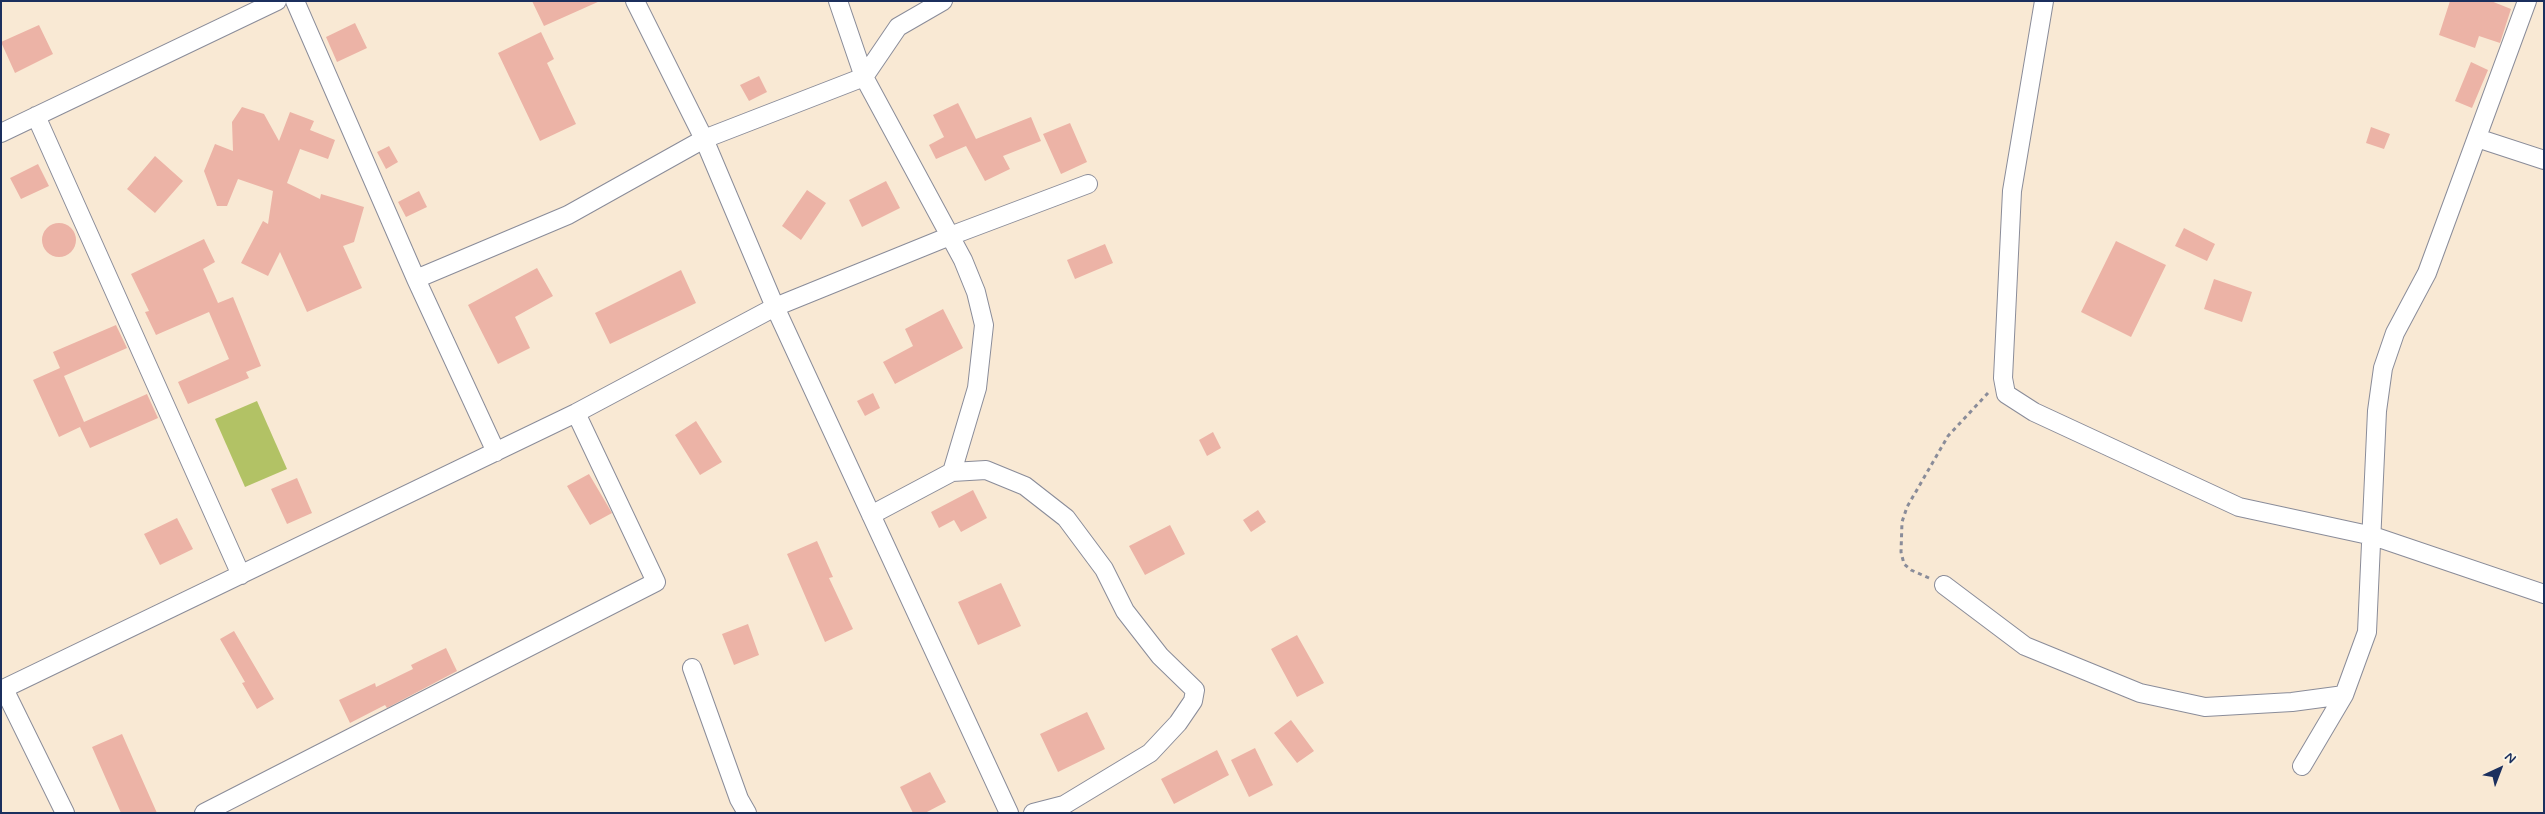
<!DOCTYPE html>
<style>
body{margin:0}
#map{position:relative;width:2545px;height:814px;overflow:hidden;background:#f9e9d4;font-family:Mynerve,sans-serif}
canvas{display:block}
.frame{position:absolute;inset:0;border:2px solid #1b2f5e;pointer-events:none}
.north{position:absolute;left:2475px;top:744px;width:50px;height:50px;-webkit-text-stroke:4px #fcf5e5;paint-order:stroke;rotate:43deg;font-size:14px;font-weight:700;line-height:20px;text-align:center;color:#1b2f5e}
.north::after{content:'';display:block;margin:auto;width:18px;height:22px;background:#1b2f5e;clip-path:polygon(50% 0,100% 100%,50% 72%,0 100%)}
</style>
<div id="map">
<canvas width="2545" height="814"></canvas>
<div class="frame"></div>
<div class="north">N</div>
</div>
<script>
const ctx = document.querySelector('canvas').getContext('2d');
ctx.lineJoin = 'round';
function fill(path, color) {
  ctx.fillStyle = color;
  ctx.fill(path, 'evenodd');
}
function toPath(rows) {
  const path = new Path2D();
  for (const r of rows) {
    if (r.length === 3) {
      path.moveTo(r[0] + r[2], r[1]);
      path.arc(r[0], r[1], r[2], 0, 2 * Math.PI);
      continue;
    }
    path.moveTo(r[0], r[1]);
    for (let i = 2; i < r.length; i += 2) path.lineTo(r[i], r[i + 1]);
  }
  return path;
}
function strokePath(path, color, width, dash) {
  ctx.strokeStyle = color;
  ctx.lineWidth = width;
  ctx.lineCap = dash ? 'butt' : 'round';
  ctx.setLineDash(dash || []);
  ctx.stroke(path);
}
const green = toPath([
 [257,401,287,469,245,487,215,419]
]);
const building = toPath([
 [532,1,600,1,544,26],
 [2450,1,2491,1,2511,9,2500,43,2479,36,2475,48,2439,35],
 [355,23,367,48,337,62,326,37],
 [39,25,53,54,15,73,1,42],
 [541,32,554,59,547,63,576,124,540,141,498,53],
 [2471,62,2488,70,2472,108,2455,101],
 [759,76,767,92,749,101,740,85],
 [958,103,976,139,1031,117,1041,141,1003,156,1010,169,985,181,966,146,936,159,929,145,944,137,933,115],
 [242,107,264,114,279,141,290,112,314,121,310,130,335,140,328,159,300,149,287,183,320,199,321,194,364,207,354,242,343,246,362,288,307,312,280,252,268,276,241,263,263,221,268,224,273,191,238,179,227,206,217,206,204,171,215,144,233,151,232,122],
 [1070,123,1087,162,1061,174,1043,134],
 [2371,127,2390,134,2384,149,2366,143],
 [389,146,398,162,386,169,377,152],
 [155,156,183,181,155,213,127,189],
 [38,164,49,186,21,199,10,178],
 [886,181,900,208,862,227,849,200],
 [807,190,826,203,801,240,782,226],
 [419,191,427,207,406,217,398,202],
 [59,240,17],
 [2184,228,2215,244,2207,261,2175,246],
 [204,239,215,262,203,269,218,303,233,297,261,366,246,372,249,378,188,404,178,382,229,359,209,312,156,335,145,312,149,311,131,274],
 [2116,241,2166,265,2131,337,2081,312],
 [1105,244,1113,263,1075,279,1067,260],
 [537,268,553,296,515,317,530,348,498,364,468,305],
 [681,270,696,303,610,344,595,313],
 [2214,279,2252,292,2242,322,2204,309],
 [943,309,963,348,895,384,883,362,913,346,905,329],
 [116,325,127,348,64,376,84,422,147,394,158,418,90,448,80,427,59,437,33,380,60,368,53,352],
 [873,393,880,408,865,416,857,401],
 [696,421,722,462,700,475,675,435],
 [1213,432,1221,448,1207,456,1199,440],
 [589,474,612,513,590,525,567,486],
 [297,478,312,513,287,524,271,489],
 [973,490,987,518,961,532,954,520,939,528,931,512],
 [1258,510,1266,522,1251,532,1243,520],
 [177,518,193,549,160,565,144,534],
 [1170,525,1185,554,1145,575,1129,546],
 [817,541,833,577,829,578,853,629,825,642,787,554],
 [1001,583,1021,626,978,645,958,602],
 [748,624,759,655,734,665,722,634],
 [234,631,274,699,257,709,242,683,245,682,220,639],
 [1297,635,1324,683,1297,697,1271,649],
 [446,648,457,671,387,708,385,705,350,723,339,700,375,683,376,687,413,669,411,665],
 [1087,712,1105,749,1058,772,1040,734],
 [1291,720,1314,751,1297,763,1274,733],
 [122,734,137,768,157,813,121,813,92,747],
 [1255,748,1273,785,1249,797,1231,760],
 [1217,750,1229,775,1174,804,1161,779],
 [930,772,946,802,925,813,913,813,900,787]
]);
const path = toPath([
 [1929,578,1911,570,1904,564,1901,552,1902,522,1907,507,1948,436,1988,393]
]);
const minor = toPath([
 [295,1,416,279,496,452],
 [635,1,704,139,775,307,1009,813],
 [838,1,864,77,963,260,976,292,984,325,977,388,952,472],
 [2044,1,2012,191,2003,378,2006,394,2034,412,2239,507,2373,536,2544,594],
 [36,116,241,575],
 [1,133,277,1],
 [2477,138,2544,160],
 [416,279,568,215,704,139,864,77,898,27,943,1],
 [871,515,952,472,986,470,1025,486,1066,518,1104,569,1125,611,1160,656,1195,690,1193,701,1178,723,1150,753,1064,805,1033,813],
 [1944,585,2025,646,2140,693,2205,707,2292,702,2344,695],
 [692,668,739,799,747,813],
 [4,689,65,813],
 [1,690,576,413,775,307,950,236,1088,184],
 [2302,766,2344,695,2367,632,2377,411,2383,368,2395,333,2427,273,2527,1],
 [204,813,656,582,576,413]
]);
fill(green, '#b2c265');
fill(building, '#ecb3a6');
strokePath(minor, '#8a8c99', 20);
strokePath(path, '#8a8c99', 3, [4, 4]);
strokePath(minor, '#fff', 18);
</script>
